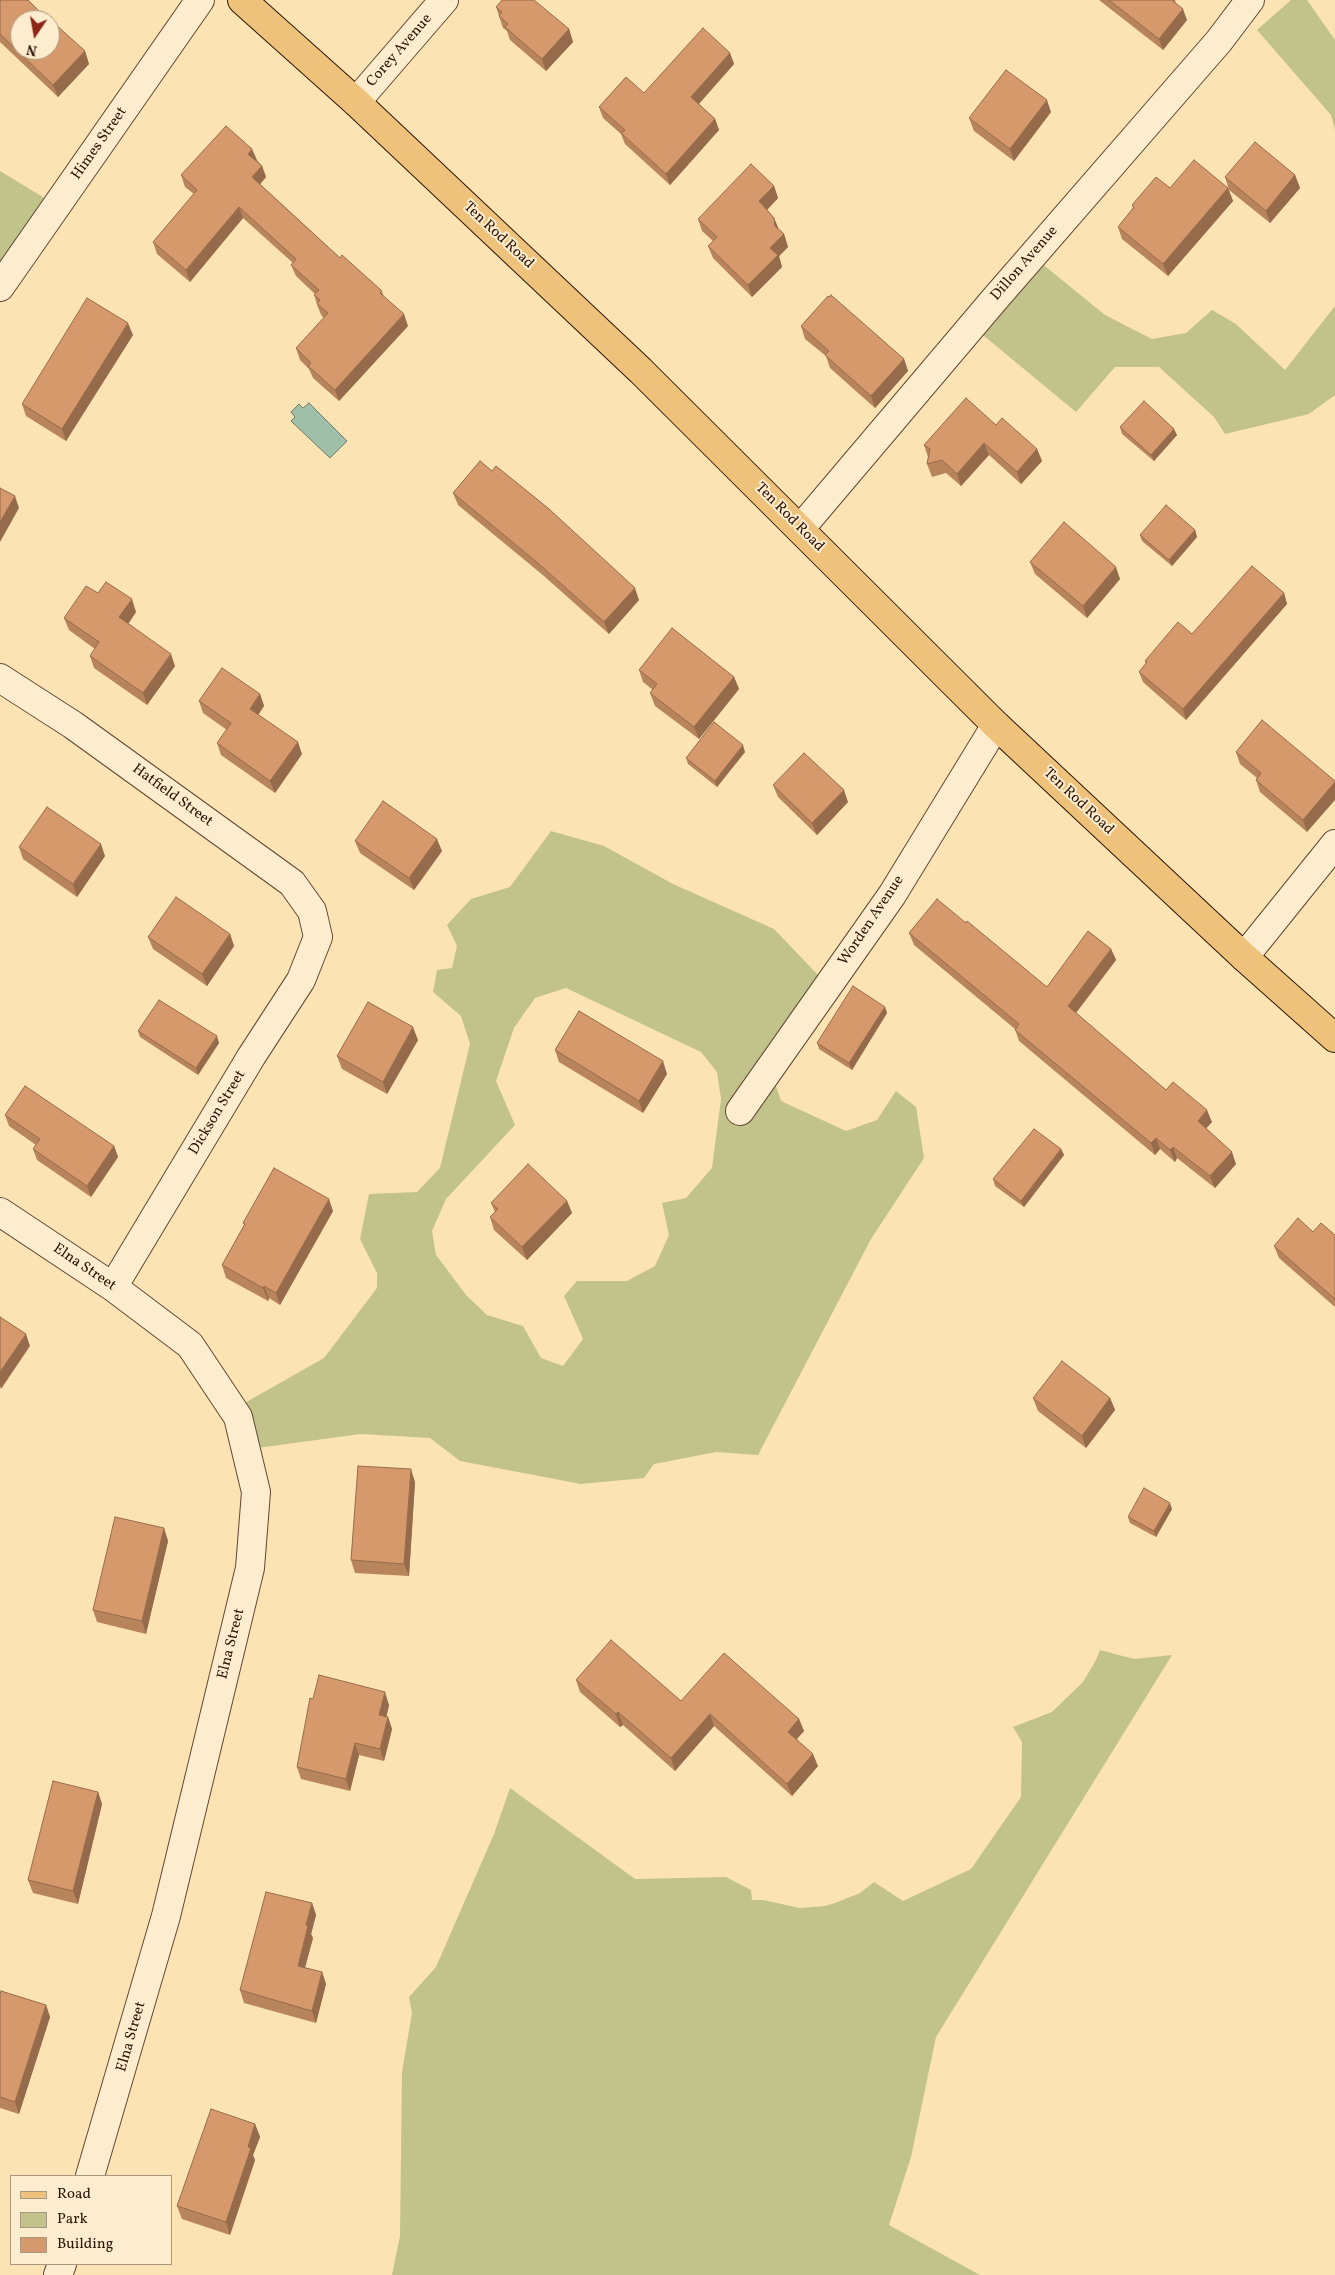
<!DOCTYPE html>
<style>
body{margin:0}
#map{position:relative;width:1335px;height:2275px;overflow:hidden;background:#fce3b3;font-family:Vollkorn,serif}
canvas{display:block}
.legend{position:absolute;left:10px;top:2175px;width:162px;height:90px;box-sizing:border-box;background:#fdedce;border:1px solid #aa977f;margin:0;padding:6px 9px;list-style:none;font-size:15px;color:#2e1508}
.legend li{display:flex;align-items:center;gap:10px;height:25px}
.legend b{width:25px;border:1px solid #aa977f}
.north{position:absolute;left:10px;top:10px;width:50px;height:50px;box-sizing:border-box;background:#fdedce;border:1px solid #aa977f;border-radius:50%;rotate:192deg;font-size:14px;font-weight:700;line-height:20px;text-align:center;color:#2e1508}
.north::after{content:'';display:block;margin:auto;width:18px;height:22px;background:#8f2418;clip-path:polygon(50% 0,100% 100%,50% 72%,0 100%)}
</style>
<div id="map">
<canvas width="1335" height="2275"></canvas>
<ul class="legend">
<li><b style="height:6px;background:#eec27a"></b>Road</li>
<li><b style="height:14px;background:#c1c38b"></b>Park</li>
<li><b style="height:14px;background:#d6996b"></b>Building</li>
</ul>
<div class="north">N</div>
</div>
<script>
const ctx = document.querySelector('canvas').getContext('2d');
ctx.lineJoin = 'round';
function fill(path, color) {
  ctx.fillStyle = color;
  ctx.fill(path, 'evenodd');
}
function toPath(rows) {
  const path = new Path2D();
  for (const r of rows) {
    path.moveTo(r[0], r[1]);
    for (let i = 2; i < r.length; i += 2) path.lineTo(r[i], r[i + 1]);
  }
  return path;
}
function strokePath(path, color, width, dash) {
  ctx.strokeStyle = color;
  ctx.lineWidth = width;
  ctx.lineCap = dash ? 'butt' : 'round';
  ctx.setLineDash(dash || []);
  ctx.stroke(path);
}
function label(font, color, halo, rows, align = 'center') {
  ctx.font = font + ' Vollkorn,serif';
  ctx.lineWidth = 4;
  ctx.setLineDash([]);
  ctx.textBaseline = 'middle';
  ctx.strokeStyle = halo;
  ctx.fillStyle = color;
  for (const [text, x, y, turn = 0] of rows) {
    ctx.save();
    ctx.translate(x, y);
    ctx.rotate((+turn || 0) * Math.PI / 180);
    ctx.textAlign = isNaN(turn) ? turn : align;
    if (halo) ctx.strokeText(text, 0, 0);
    ctx.fillText(text, 0, 0);
    ctx.restore();
  }
}
const green = toPath([
 [1291,0,1307,0,1335,40,1335,130,1331,115,1257,30],
 [0,171,56,205,0,294],
 [1035,258,1105,315,1152,339,1186,333,1212,310,1236,324,1285,370,1335,306,1335,395,1309,414,1225,434,1214,417,1159,367,1115,367,1076,412,978,331],
 [551,831,604,846,673,884,774,929,819,976,769,1066,781,1101,846,1131,877,1120,896,1091,916,1107,924,1158,871,1239,758,1455,716,1452,654,1464,644,1478,581,1484,460,1461,430,1438,361,1434,250,1449,234,1409,324,1358,377,1288,377,1273,360,1239,369,1194,417,1192,440,1168,470,1044,461,1016,433,992,437,970,452,968,457,946,447,925,471,899,510,887],
 [566,988,701,1052,717,1072,721,1099,712,1168,686,1198,662,1203,669,1235,655,1266,627,1281,577,1281,564,1296,583,1339,563,1366,541,1358,523,1326,487,1315,466,1295,436,1255,432,1231,446,1199,515,1125,496,1081,514,1028,535,998],
 [1100,1650,1134,1659,1172,1655,936,2037,911,2157,889,2225,980,2275,392,2275,400,2236,402,2072,412,2013,409,1997,436,1967,494,1834,510,1788,635,1879,726,1877,751,1890,752,1900,763,1900,800,1908,825,1906,835,1903,860,1893,874,1882,903,1901,971,1869,1021,1797,1022,1742,1013,1727,1052,1712,1083,1682,1096,1660]
]);
const water = toPath([
 [309,403,347,441,330,458,291,421,295,417,291,412,299,404,303,408,309,403]
]);
const minor = toPath([
 [356,102,444,0],
 [0,287,200,0],
 [800,529,994,300,1219,41,1250,0],
 [0,678,73,725,292,883,312,911,318,937,301,980,251,1057,113,1287],
 [1244,957,1335,844],
 [740,1111,892,895,996,725],
 [0,1212,113,1287,190,1345,238,1417,256,1492,250,1568,166,1916,90,2176],
 [58,2275,62,2264]
]);
const major = toPath([
 [242,0,356,102,641,371,996,725,1244,957,1335,1038]
]);
const wall = toPath([
 [0,0,44,16,85,51,89,64,58,97,0,42],
 [1099,0,1175,0,1176,4,1187,20,1163,50],
 [496,7,569,29,573,42,546,71,510,40,507,31,503,28],
 [730,53,734,64,699,104,715,119,719,130,670,185,625,144,621,134,603,118,599,107,644,93],
 [1051,112,1014,161,974,131,969,118],
 [257,160,262,166,266,177,260,184,340,258,382,291,384,297,408,326,339,401,313,378,309,369,300,360,296,348,324,318,321,315,318,307,314,295,315,294,296,276,291,265,293,263,243,218,190,282,157,254,153,242,194,194,185,187,181,175],
 [1295,175,1300,188,1270,223,1229,190,1225,177],
 [774,186,778,198,767,210,774,218,779,230,784,234,788,247,779,256,782,267,752,297,713,258,708,246,713,241,702,231,698,219],
 [1170,188,1228,188,1233,201,1168,276,1122,239,1118,227,1133,208,1132,205],
 [801,326,904,359,908,371,875,408,830,368,826,356,805,339],
 [133,335,66,441,26,416,22,404],
 [996,425,1037,449,1042,461,1021,484,989,455,961,486,946,473,932,477,927,464,928,457,924,445],
 [1120,427,1177,435,1154,461,1122,434],
 [492,471,639,600,609,634,544,576,458,505,453,493],
 [1195,530,1197,537,1172,566,1142,541,1140,535],
 [1030,562,1120,579,1087,618,1035,574],
 [98,593,136,612,128,624,175,666,147,705,94,668,90,656,95,649,69,630,64,618],
 [1284,593,1287,604,1186,720,1143,682,1139,672,1146,664,1145,661,1192,634],
 [639,670,734,677,739,689,699,739,655,706,650,693,653,690,643,682],
 [260,694,264,706,258,715,302,754,275,793,221,755,217,743,227,730,203,713,199,701],
 [745,752,717,787,688,764,686,758],
 [1236,752,1335,781,1307,832,1260,792,1256,780,1257,778,1240,764],
 [773,785,848,802,817,835,778,797],
 [355,841,442,851,414,890,360,853],
 [19,847,105,856,77,897,23,859],
 [966,923,1047,987,1111,949,1116,960,1076,1013,1166,1090,1212,1122,1206,1128,1236,1164,1215,1188,1177,1158,1175,1162,1160,1149,1155,1155,1019,1041,1015,1029,914,945,909,933],
 [230,934,234,946,207,986,153,949,148,937],
 [885,1007,887,1013,852,1070,819,1049,817,1043],
 [138,1031,219,1043,198,1075,140,1037],
 [418,1040,387,1094,342,1069,337,1056],
 [555,1050,667,1074,643,1113,559,1062],
 [5,1115,114,1146,118,1157,91,1197,37,1160,33,1149,36,1145,9,1126],
 [1061,1149,1064,1155,1024,1207,995,1186,993,1179],
 [567,1201,572,1213,527,1260,494,1230,490,1217,495,1212,491,1203],
 [333,1211,280,1305,269,1298,268,1301,226,1278,222,1265,244,1225,243,1223],
 [1313,1232,1335,1235,1335,1307,1279,1258,1274,1246],
 [1033,1398,1110,1398,1115,1410,1086,1448,1038,1411],
 [415,1482,409,1576,355,1573,351,1560],
 [1172,1509,1156,1537,1130,1523,1128,1517],
 [164,1528,168,1541,146,1634,97,1622,93,1610],
 [576,1680,681,1701,799,1719,804,1731,797,1739,818,1766,792,1796,714,1726,675,1771,623,1725,620,1727,580,1692],
 [389,1705,386,1717,388,1717,392,1729,384,1761,359,1755,350,1791,301,1779,297,1767],
 [98,1792,102,1804,78,1904,33,1893,28,1880],
 [312,1903,316,1915,311,1934,313,1938,305,1968,322,1972,326,1984,316,2023,244,2003,240,1990],
 [0,1995,46,2005,50,2017,19,2114,0,2108],
 [255,2124,260,2137,253,2155,255,2160,230,2235,182,2219,177,2206]
]);
const shadedWall = toPath([
 [1183,9,1187,20,1163,50,1159,39],
 [569,29,573,42,546,71,542,59],
 [85,51,89,64,58,97,53,85],
 [730,53,734,64,695,108,691,97],
 [1047,100,1051,112,1014,161,1010,149],
 [715,119,719,130,670,185,666,174],
 [252,149,257,160,253,165,248,154],
 [262,166,266,177,256,189,252,177],
 [1295,175,1300,188,1270,223,1266,211],
 [774,186,778,198,764,213,759,201],
 [1228,188,1233,201,1168,276,1163,264],
 [239,207,243,218,190,282,186,270],
 [774,218,779,230,775,226],
 [784,234,788,247,779,256,782,267,752,297,748,285,770,248],
 [404,314,408,326,339,401,335,390],
 [128,323,133,335,66,441,62,429],
 [904,359,908,371,875,408,871,396],
 [1174,429,1177,435,1154,461,1151,455],
 [984,443,989,455,961,486,957,474],
 [1037,449,1042,461,1021,484,1017,472],
 [15,496,19,508,0,542,0,522],
 [1195,530,1197,537,1172,566,1169,560],
 [1116,567,1120,579,1087,618,1083,606],
 [635,588,639,600,609,634,604,622],
 [1284,593,1287,604,1186,720,1183,709],
 [132,599,136,612,124,630,119,617],
 [171,654,175,666,147,705,143,693],
 [734,677,739,689,699,739,694,727],
 [260,694,264,706,254,721,250,709],
 [298,742,302,754,275,793,270,781],
 [743,745,745,752,717,787,715,781],
 [1335,782,1335,800,1307,832,1303,820],
 [844,790,848,802,817,835,812,823],
 [437,839,442,851,414,890,409,878],
 [101,844,105,856,77,897,73,884],
 [230,934,234,946,207,986,202,974],
 [1111,949,1116,960,1072,1018,1068,1006],
 [885,1007,887,1013,852,1070,849,1063],
 [413,1027,418,1040,387,1094,383,1082],
 [217,1036,219,1043,198,1075,196,1068],
 [663,1061,667,1074,643,1113,639,1101],
 [1207,1110,1212,1122,1202,1133,1198,1121],
 [1156,1138,1160,1149,1155,1155,1151,1143],
 [114,1146,118,1157,91,1197,87,1186],
 [1173,1147,1177,1158,1175,1162,1170,1150],
 [1061,1149,1064,1155,1024,1207,1021,1201],
 [1232,1152,1236,1164,1215,1188,1210,1176],
 [329,1199,333,1211,280,1305,276,1293],
 [567,1201,572,1213,527,1260,522,1247],
 [264,1286,269,1298,268,1301,263,1288],
 [26,1334,30,1346,1,1389,0,1386,0,1372],
 [1110,1398,1115,1410,1086,1448,1082,1436],
 [411,1469,415,1482,409,1576,404,1564],
 [1170,1503,1172,1509,1156,1537,1154,1531],
 [164,1528,168,1541,146,1634,142,1621],
 [385,1692,389,1705,384,1728,379,1715],
 [618,1712,623,1725,620,1727,616,1714],
 [710,1714,714,1726,675,1771,671,1758],
 [388,1717,392,1729,384,1761,380,1749],
 [799,1719,804,1731,792,1744,788,1732],
 [355,1743,359,1755,350,1791,346,1779],
 [813,1754,818,1766,792,1796,787,1784],
 [98,1792,102,1804,78,1904,73,1891],
 [312,1903,316,1915,311,1934,313,1938,302,1978,298,1966,306,1925],
 [322,1972,326,1984,316,2023,312,2011],
 [46,2005,50,2017,19,2114,15,2102],
 [255,2124,260,2137,253,2155,255,2160,230,2235,226,2222,248,2147]
]);
const building = toPath([
 [0,0,28,0,44,16,45,15,85,51,53,85,0,34,0,0],
 [20,20,50,20,50,50,20,50,20,20],
 [502,0,534,0,569,29,542,59,505,27,508,24,499,16,502,12,496,7,502,0],
 [1109,0,1174,0,1173,1,1183,9,1159,39,1109,0],
 [703,28,730,53,691,97,715,119,666,174,621,133,625,130,599,107,626,77,644,93,703,28],
 [1006,70,1047,100,1010,149,969,118,1006,70],
 [226,126,252,149,248,154,262,166,252,177,340,258,342,255,382,291,380,293,404,314,335,390,308,366,311,363,296,348,328,313,317,304,320,300,314,295,319,290,291,265,296,259,239,207,186,270,153,242,197,190,181,175,226,126],
 [1255,142,1295,175,1266,211,1225,177,1255,142],
 [1194,160,1228,188,1163,264,1118,227,1134,207,1132,205,1156,177,1170,188,1194,160],
 [751,164,774,186,759,201,774,218,775,226,784,234,770,248,778,255,748,285,708,246,717,237,698,219,751,164],
 [831,295,904,359,871,396,825,355,829,351,801,326,828,296,830,297,831,295],
 [87,298,128,323,62,429,22,404,87,298],
 [966,398,996,425,1002,418,1037,449,1017,472,984,443,957,474,942,460,927,464,930,449,924,445,966,398],
 [1144,401,1174,429,1151,455,1120,427,1144,401],
 [480,461,492,471,496,466,548,508,635,588,604,622,539,564,453,493,480,461],
 [0,488,15,496,0,522,0,488],
 [1166,505,1195,530,1169,560,1140,535,1166,505],
 [1064,522,1116,567,1083,606,1030,562,1064,522],
 [1252,566,1284,593,1183,709,1139,672,1147,662,1145,661,1178,622,1192,634,1252,566],
 [106,582,132,599,119,617,171,654,143,693,90,656,99,642,64,618,86,586,98,593,106,582],
 [672,628,734,677,694,727,650,693,657,684,639,670,672,628],
 [222,668,260,694,250,709,298,742,270,781,217,743,231,723,199,701,222,668],
 [1262,720,1335,781,1335,782,1303,820,1256,780,1261,773,1236,752,1262,720],
 [714,722,743,745,715,781,686,758,714,722],
 [804,753,844,790,812,823,773,785,804,753],
 [383,801,437,839,409,878,355,841,383,801],
 [47,807,101,844,73,884,19,847,47,807],
 [176,897,230,934,202,974,148,937,176,897],
 [937,899,966,923,967,921,1047,987,1088,931,1111,949,1068,1006,1166,1090,1173,1082,1207,1110,1198,1121,1232,1152,1210,1176,1173,1147,1170,1150,1156,1138,1151,1143,1015,1030,1019,1024,909,933,937,899],
 [853,986,885,1007,849,1063,817,1043,853,986],
 [159,1000,217,1036,196,1068,138,1031,159,1000],
 [368,1002,413,1027,383,1082,337,1056,368,1002],
 [579,1011,663,1061,639,1101,555,1050,579,1011],
 [25,1086,114,1146,87,1186,33,1149,40,1139,5,1115,25,1086],
 [1034,1129,1061,1149,1021,1201,993,1179,1034,1129],
 [528,1164,567,1201,522,1247,490,1217,498,1209,491,1203,528,1164],
 [274,1168,329,1199,276,1293,264,1286,263,1288,222,1265,245,1224,243,1223,274,1168],
 [1298,1218,1313,1232,1321,1223,1335,1235,1335,1299,1274,1246,1298,1218],
 [0,1317,26,1334,0,1372,0,1317],
 [1062,1361,1110,1398,1082,1436,1033,1398,1062,1361],
 [358,1466,411,1469,404,1564,351,1560,358,1466],
 [1144,1488,1170,1503,1154,1531,1128,1517,1144,1488],
 [115,1517,164,1528,142,1621,93,1610,115,1517],
 [611,1640,681,1701,724,1653,799,1719,788,1732,813,1754,787,1784,710,1714,671,1758,618,1712,616,1714,576,1680,611,1640],
 [319,1675,385,1692,379,1715,388,1717,380,1749,355,1743,346,1779,297,1767,310,1698,313,1699,319,1675],
 [53,1781,98,1792,73,1891,28,1880,53,1781],
 [266,1892,312,1903,306,1925,308,1926,298,1966,322,1972,312,2011,240,1990,266,1892],
 [1,1991,46,2005,15,2102,0,2097,0,1995,1,1991],
 [211,2109,255,2124,248,2147,251,2148,226,2222,177,2206,211,2109]
]);
const streetNames = [
 ["Corey Avenue",400,51,-49],
 ["Himes Street",100,144,-55],
 ["Ten Rod Road",498,236,43],
 ["Dillon Avenue",1025,264,-49],
 ["Ten Rod Road",789,518,45],
 ["Hatfield Street",172,796,36],
 ["Ten Rod Road",1078,802,43],
 ["Worden Avenue",872,921,-56],
 ["Dickson Street",218,1113,-59],
 ["Elna Street",84,1268,34],
 ["Elna Street",232,1644,-76],
 ["Elna Street",132,2037,-74]
];
fill(green, '#c1c38b');
fill(water, '#a0bfa8');
strokePath(water, '#727b68', 1);
strokePath(minor, '#624833', 30);
strokePath(major, '#2e1508', 30);
strokePath(minor, '#fdedce', 28);
strokePath(major, '#eec27a', 28);
fill(wall, '#b8845c');
fill(shadedWall, '#966b4b');
fill(building, '#d6996b');
strokePath(building, '#966b4b', 1);
label('15px', '#2e1508', '#fdedce', streetNames);
</script>
